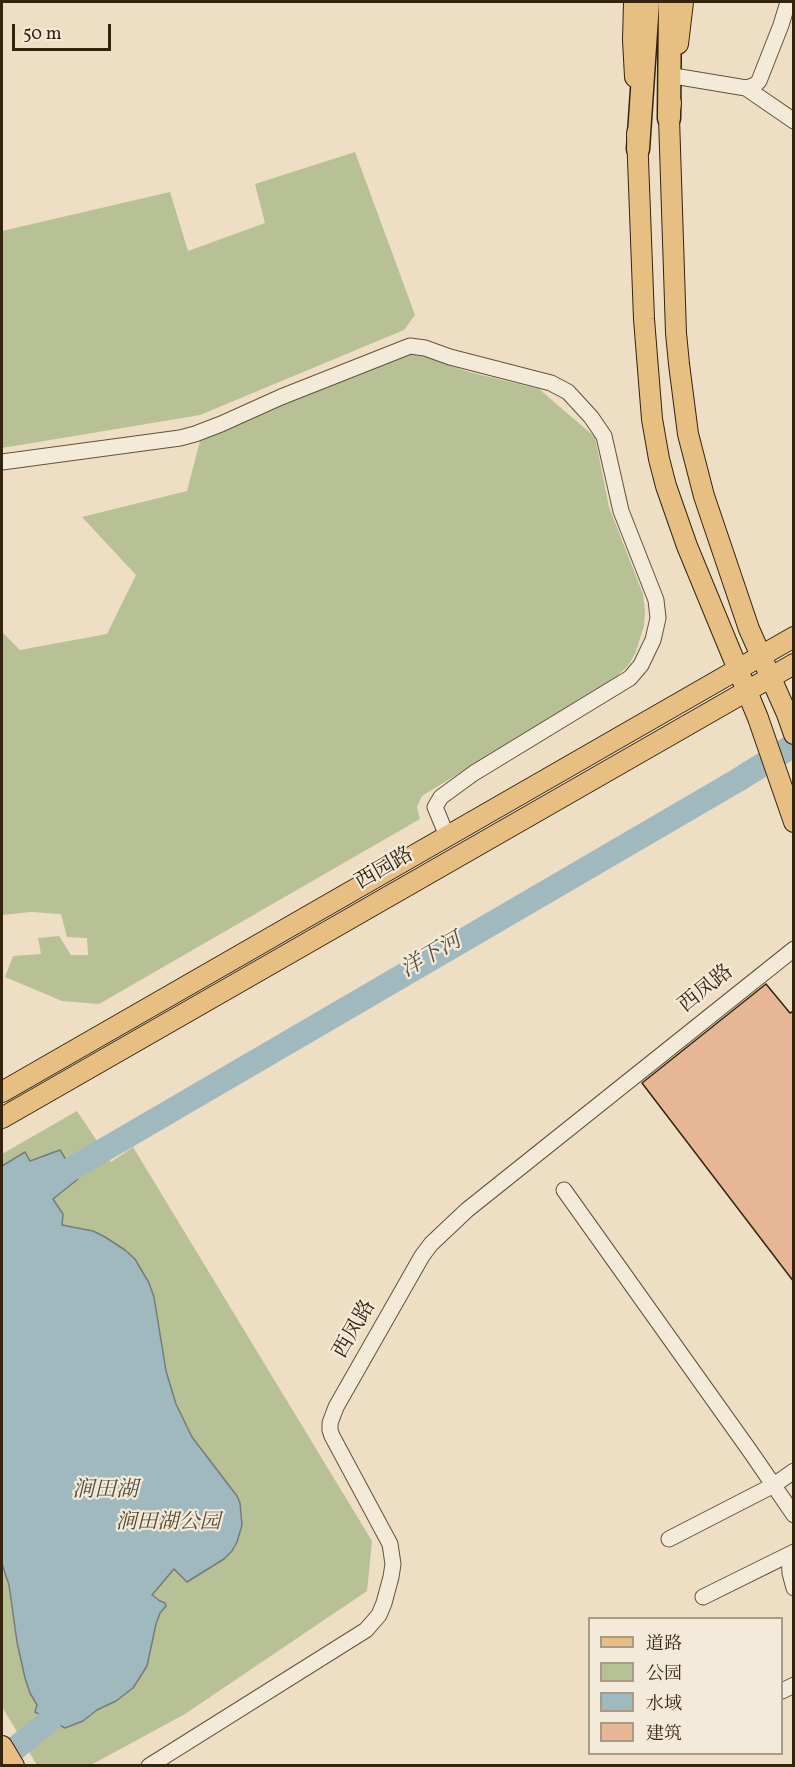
<!DOCTYPE html>
<meta charset="utf-8">
<style>
body{margin:0}
#map{position:relative;width:795px;height:1767px;overflow:hidden;background:#eedec4;font-family:Vollkorn,"Noto Serif SC",serif}
canvas{display:block}
.frame{position:absolute;inset:0;border:3px solid #34240e;pointer-events:none}
.legend{position:absolute;left:588px;top:1617px;width:195px;height:138px;box-sizing:border-box;background:#f4ead9;border:2px solid #a79b88;margin:0;padding:8px 10px;list-style:none;font-size:18px;color:#34240e}
.legend li{display:flex;align-items:center;gap:12px;height:30px}
.legend b{width:30px;border:2px solid #a79b88}
.scale{position:absolute;left:12px;top:24px;width:99px;height:27px;box-sizing:border-box;border:3px solid #34240e;border-top:0;padding-left:8px;font-size:18px;line-height:21px;white-space:nowrap;color:#34240e;-webkit-text-stroke:4px #f4ead9;paint-order:stroke}
</style>
<div id="map">
<canvas width="795" height="1767"></canvas>
<div class="frame"></div>
<ul class="legend">
<li><b style="height:8px;background:#e7bf82"></b>道路</li>
<li><b style="height:16px;background:#b8c195"></b>公园</li>
<li><b style="height:16px;background:#9fb9bf"></b>水域</li>
<li><b style="height:16px;background:#e7b795"></b>建筑</li>
</ul>
<div class="scale">50 m</div>
</div>
<script>
const ctx = document.querySelector('canvas').getContext('2d');
ctx.lineJoin = 'round';
function fill(path, color) {
  ctx.fillStyle = color;
  ctx.fill(path, 'evenodd');
}
function toPath(rows) {
  const path = new Path2D();
  for (const r of rows) {
    path.moveTo(r[0], r[1]);
    for (let i = 2; i < r.length; i += 2) path.lineTo(r[i], r[i + 1]);
  }
  return path;
}
function strokePath(path, color, width, dash) {
  ctx.strokeStyle = color;
  ctx.lineWidth = width;
  ctx.lineCap = dash ? 'butt' : 'round';
  ctx.setLineDash(dash || []);
  ctx.stroke(path);
}
function label(font, color, halo, rows, align = 'center') {
  ctx.font = font + ' Vollkorn,"Noto Serif SC",serif';
  ctx.lineWidth = 4.5;
  ctx.setLineDash([]);
  ctx.textBaseline = 'middle';
  ctx.strokeStyle = halo;
  ctx.fillStyle = color;
  for (const [text, x, y, turn = 0] of rows) {
    ctx.save();
    ctx.translate(x, y);
    ctx.rotate((+turn || 0) * Math.PI / 180);
    ctx.textAlign = isNaN(turn) ? turn : align;
    if (halo) ctx.strokeText(text, 0, 0);
    ctx.fillText(text, 0, 0);
    ctx.restore();
  }
}
const green = toPath([
 [355,152,415,315,404,330,200,415,2,448,2,231,170,192,188,251,265,223,255,184],
 [409,351,469,372,539,389,595,437,609,507,643,594,645,611,644,626,635,654,628,666,616,677,422,796,417,807,420,819,99,1004,62,1001,5,977,13,956,41,954,38,938,59,936,71,955,88,955,87,938,67,937,61,914,31,912,2,915,2,632,20,650,107,634,136,575,82,517,187,491,200,441,287,399],
 [77,1111,111,1162,133,1147,372,1541,367,1591,185,1714,91,1765,37,1765,2,1707,2,1154]
]);
const water = toPath([
 [60,1150,78,1179,53,1199,63,1214,62,1225,93,1231,105,1237,125,1250,135,1259,149,1283,154,1297,166,1371,176,1404,192,1437,237,1496,240,1503,242,1525,237,1542,232,1551,224,1559,187,1582,174,1569,152,1595,160,1601,165,1603,166,1606,160,1613,156,1624,147,1666,133,1688,116,1701,97,1710,83,1721,65,1728,35,1712,37,1705,30,1693,25,1678,17,1642,9,1585,2,1564,2,1166,25,1152,30,1161,60,1150]
]);
const river = toPath([
 [71,1169,738,780,794,745],
 [2,1759,50,1720]
]);
const building = toPath([
 [766,984,790,1013,794,1011,794,1282,642,1083,766,984]
]);
const minor = toPath([
 [674,76,746,88,755,85,759,81,781,25,788,2],
 [746,88,794,121],
 [2,462,180,438,195,434,221,424,281,397,410,346,425,348,450,357,551,383,568,392,591,417,604,436,621,511,656,600,658,618,656,627,653,640,641,665,630,678,474,773,441,797,435,807,447,836],
 [564,1190,750,1451,794,1515],
 [669,1539,774,1485,794,1471],
 [789,1555,790,1573,794,1588],
 [703,1597,794,1552],
 [782,1691,794,1685],
 [149,1766,366,1630,379,1615,384,1603,391,1577,393,1564,390,1544,332,1436,330,1430,330,1423,336,1407,422,1256,431,1244,467,1210,794,949]
]);
const major = toPath([
 [634,2,633,40,635,77],
 [678,44,683,2],
 [671,103,669,118,676,333,679,364,688,434,704,496,749,629,787,714,794,734],
 [637,133,644,319,652,419,659,459,666,486,687,546,758,718,794,822],
 [2,1092,794,637],
 [2,1118,794,664],
 [2,1746,14,1766]
]);
const highway = toPath([
 [669,118,670,2],
 [638,149,648,2]
]);
const streetNames = [
 ["西园路",385,870,-30],
 ["西凤路",707,990,-39],
 ["西凤路",356,1330,-60]
];
const parkNames = [
 ["涧田湖公园",168,1524]
];
const waterNames = [
 ["洋下河",432,957,-30],
 ["涧田湖",105,1492]
];
fill(green, '#b8c195');
fill(water, '#9fb9bf');
strokePath(water, '#747d78', 1.5);
strokePath(river, '#9fb9bf', 24);
fill(building, '#e7b795');
strokePath(building, '#34240e', 1.5);
strokePath(minor, '#62523c', 17);
strokePath(major, '#34240e', 22);
strokePath(highway, '#34240e', 25);
strokePath(minor, '#f4ead9', 15);
strokePath(major, '#e7bf82', 20);
strokePath(highway, '#e7bf82', 22);
label('21px', '#34240e', '#f4ead9', streetNames);
label('italic 21px', '#554b30', '#f4ead9', parkNames);
label('italic 22px', '#545143', '#f4ead9', waterNames);
</script>
